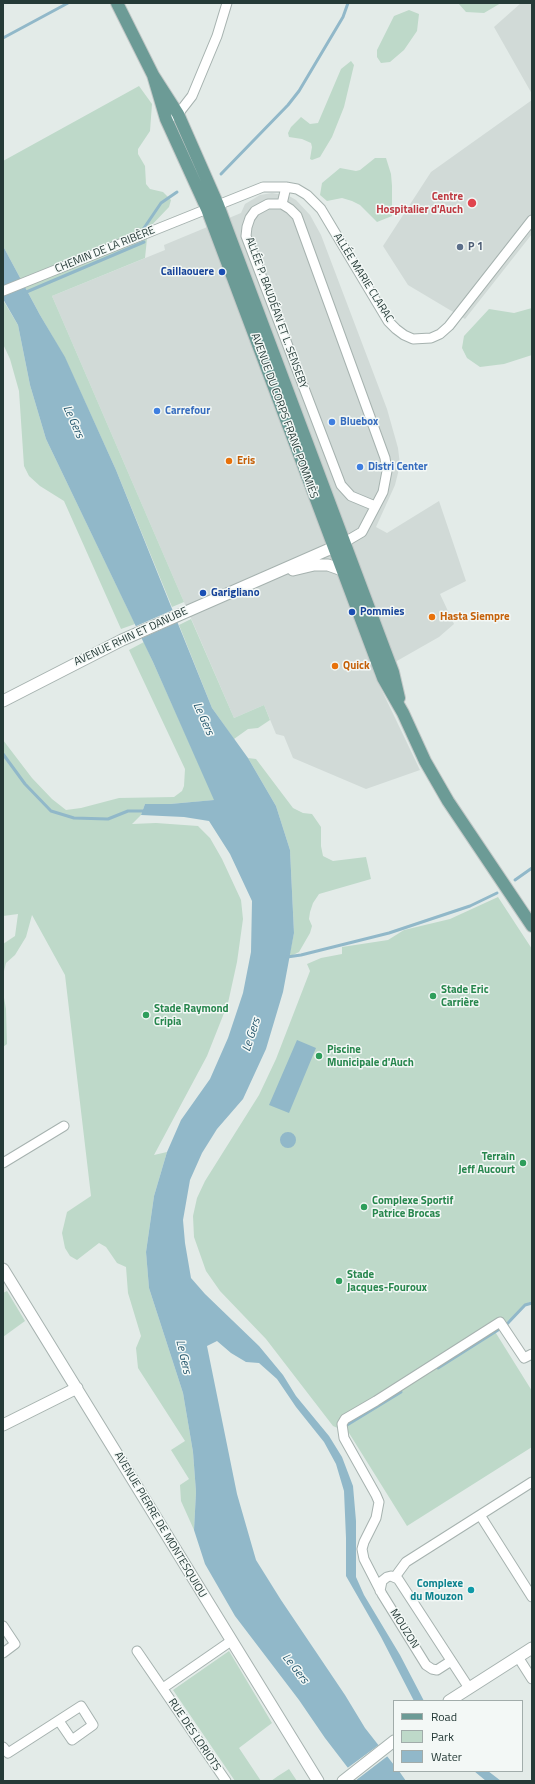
<!DOCTYPE html>
<meta charset="utf-8">
<style>
body{margin:0}
#map{position:relative;width:535px;height:1784px;overflow:hidden;background:#e3ebe8;font-family:"Titillium Web",sans-serif}
canvas{display:block}
.frame{position:absolute;inset:0;border:4px solid #253a37;pointer-events:none}
.legend{position:absolute;left:393px;top:1700px;width:130px;height:72px;box-sizing:border-box;background:#f3f8f6;border:1px solid #a1acaa;margin:0;padding:5px 7px;list-style:none;font-size:12px;color:#253a37}
.legend li{display:flex;align-items:center;gap:8px;height:20px}
.legend b{width:20px;border:1px solid #a1acaa}
</style>
<div id="map">
<canvas width="535" height="1784"></canvas>
<div class="frame"></div>
<ul class="legend">
<li><b style="height:5px;background:#6c9b96"></b>Road</li>
<li><b style="height:11px;background:#bed9c9"></b>Park</li>
<li><b style="height:11px;background:#91b8c9"></b>Water</li>
</ul>
</div>
<script>
const ctx = document.querySelector('canvas').getContext('2d');
ctx.lineJoin = 'round';
function fill(path, color) {
  ctx.fillStyle = color;
  ctx.fill(path, 'evenodd');
}
function toPath(rows) {
  const path = new Path2D();
  for (const r of rows) {
    if (r.length === 3) {
      path.moveTo(r[0] + r[2], r[1]);
      path.arc(r[0], r[1], r[2], 0, 2 * Math.PI);
      continue;
    }
    path.moveTo(r[0], r[1]);
    for (let i = 2; i < r.length; i += 2) path.lineTo(r[i], r[i + 1]);
  }
  return path;
}
function strokePath(path, color, width, dash) {
  ctx.strokeStyle = color;
  ctx.lineWidth = width;
  ctx.lineCap = dash ? 'butt' : 'round';
  ctx.setLineDash(dash || []);
  ctx.stroke(path);
}
function label(font, color, halo, rows, align = 'center') {
  ctx.font = font + ' "Titillium Web",sans-serif';
  ctx.lineWidth = 3;
  ctx.setLineDash([]);
  ctx.textBaseline = 'middle';
  ctx.strokeStyle = halo;
  ctx.fillStyle = color;
  for (const [text, x, y, turn = 0] of rows) {
    ctx.save();
    ctx.translate(x, y);
    ctx.rotate((+turn || 0) * Math.PI / 180);
    ctx.textAlign = isNaN(turn) ? turn : align;
    if (halo) ctx.strokeText(text, 0, 0);
    ctx.fillText(text, 0, 0);
    ctx.restore();
  }
}
const built = toPath([
 [521,3,532,3,532,94,494,27],
 [532,100,532,234,465,319,408,285,383,246,431,172],
 [272,193,289,196,296,200,310,215,321,235,387,409,398,448,400,465,395,485,376,527,387,533,439,501,466,581,440,594,454,624,439,637,374,674,420,770,366,789,293,758,284,736,276,734,264,705,234,718,52,296,165,250,164,245,241,213,245,204,260,195]
]);
const green = toPath([
 [458,3,501,3,484,13,466,12],
 [409,10,419,14,417,31,404,50,390,62,381,63,377,57,377,50,394,16],
 [351,61,354,65,344,107,332,137,320,157,312,160,310,159,312,147,311,143,302,139,289,137,288,133,291,127,301,117,310,124,318,123,341,69],
 [139,86,152,104,150,131,138,149,138,154,145,166,146,184,150,189,163,192,171,200,169,207,148,229,145,258,52,296,184,602,172,607,116,470,65,358,40,315,3,246,3,161],
 [375,158,386,158,391,174,392,186,392,216,377,222,360,205,352,201,342,198,327,201,320,195,322,183,340,168,356,171,360,170],
 [3,300,18,325,30,385,46,439,135,624,121,629,64,501,40,486,29,476,24,466,19,391,10,359,3,344],
 [532,308,532,355,504,364,480,367,467,358,462,348,464,336,489,309,514,313],
 [191,619,234,718,264,705,270,720,258,728,248,729,234,739,212,708,179,625],
 [144,642,215,800,170,804,145,804,141,815,132,824,156,823,198,826,210,838,222,859,241,900,243,919,237,962,228,1003,207,1056,154,1155,167,1152,154,1196,146,1252,149,1288,183,1393,193,1452,196,1492,194,1530,181,1501,180,1485,189,1479,171,1450,185,1441,138,1368,136,1348,141,1336,128,1293,126,1267,117,1263,106,1247,99,1243,77,1260,70,1256,65,1248,62,1233,67,1212,91,1196,65,975,32,915,26,937,15,955,6,963,3,975,3,944,15,936,18,914,3,916,3,740,32,778,52,799,66,810,81,808,119,798,174,797,182,791,184,786,185,769,129,650],
 [248,758,256,759,293,808,303,813,312,814,321,827,321,846,323,856,333,861,366,857,371,879,319,894,313,903,310,912,309,919,312,926,310,933,299,952,289,957,294,933,290,850,276,806],
 [498,897,532,949,532,1301,524,1305,511,1319,494,1330,532,1391,532,1447,407,1526,349,1433,333,1426,266,1339,220,1291,206,1271,194,1237,193,1216,197,1198,205,1181,259,1095,276,1059,310,971,307,964,321,958,342,954,342,947,388,940,404,930,450,919],
 [3,992,6,1009,7,1044,3,1047],
 [7,1291,25,1321,3,1337,3,1293],
 [229,1651,272,1723,239,1748,261,1781,235,1781,173,1690],
 [289,1769,297,1781,271,1781,278,1776]
]);
const water = toPath([
 [3,246,40,315,65,357,116,470,212,708,248,758,276,806,290,850,294,933,283,992,266,1049,243,1099,217,1129,202,1153,190,1180,183,1220,185,1243,191,1278,205,1294,259,1346,283,1375,296,1396,329,1436,342,1457,353,1486,356,1521,356,1577,364,1595,400,1655,424,1701,414,1701,381,1637,346,1576,346,1538,344,1491,336,1464,324,1442,296,1407,277,1379,259,1363,246,1362,231,1353,217,1341,207,1346,237,1494,256,1560,281,1600,345,1695,365,1728,394,1765,394,1771,399,1771,406,1781,358,1781,325,1738,299,1700,235,1616,205,1564,194,1530,196,1492,193,1452,183,1393,149,1288,146,1252,154,1196,167,1152,181,1120,210,1079,228,1038,243,993,251,952,252,901,230,854,209,821,184,817,141,815,145,804,170,804,214,800,153,662,46,439,30,385,18,325,3,299],
 [297,1040,316,1048,289,1113,269,1105],
 [288,1140,8],
 [474,1771,488,1771,501,1781,486,1781]
]);
const pier = toPath([
 [175,609,180,621,140,639,134,627],
 [380,1744,389,1755,355,1781,346,1769]
]);
const stream = toPath([
 [3,38,68,3],
 [221,174,288,105,299,91,343,17,348,3],
 [142,231,161,203,177,192],
 [24,293,144,242],
 [3,754,25,784,51,811,74,818,108,819,128,811,146,811],
 [515,880,532,868],
 [287,957,301,955,389,933,470,906,497,893],
 [507,1324,525,1305,532,1303],
 [438,1368,498,1330],
 [347,1425,401,1392]
]);
const minor = toPath([
 [166,119,178,114,192,96,217,36,227,3],
 [282,204,286,187],
 [218,205,263,187,286,187,297,189,307,195,321,209,388,321,396,329,404,335,413,339,431,338,440,334,449,326,532,220],
 [3,291,207,209],
 [345,542,362,532,383,492,387,471,385,458,297,216,290,209,282,204,268,204,255,211,250,218,247,227,246,236,341,485,351,496,375,506],
 [3,1163,64,1126],
 [480,1515,532,1597],
 [395,1577,406,1562,532,1482],
 [380,1591,382,1581,387,1577,391,1576,398,1579,469,1688],
 [3,1626,15,1644,3,1653],
 [137,1651,226,1781],
 [518,1657,532,1679],
 [451,1661,437,1670,432,1669,426,1665,382,1594,364,1559,362,1549,364,1542,376,1518,379,1502,376,1495,344,1438,342,1424,345,1419,376,1401,500,1322,524,1358,532,1354],
 [163,1688,231,1641],
 [3,1747,8,1753,81,1706,93,1725,72,1740,59,1721]
]);
const tertiary = toPath([
 [293,570,314,565,328,565,342,570],
 [3,701,122,640,341,544],
 [3,1269,318,1781],
 [3,1425,77,1388],
 [449,1701,532,1648],
 [343,1781,394,1741]
]);
const primary = toPath([
 [117,3,153,75,178,114,218,205,393,672,399,698],
 [153,75,166,119,207,209,383,678,403,713,425,761,448,801,532,926]
]);
const markers = [
 [472,203,5,"#e0444e"],
 [460,247,4,"#5c6f8a"],
 [222,272,4,"#1a4fb4"],
 [157,411,4,"#3f7fe0"],
 [332,422,4,"#3f7fe0"],
 [229,461,4,"#e8710a"],
 [360,467,4,"#3f7fe0"],
 [203,593,4,"#1a4fb4"],
 [352,612,4,"#1a4fb4"],
 [432,617,4,"#e8710a"],
 [335,666,4,"#e8710a"],
 [433,996,4,"#2e9e5b"],
 [146,1015,4,"#2e9e5b"],
 [319,1056,4,"#2e9e5b"],
 [523,1163,4,"#2e9e5b"],
 [364,1207,4,"#2e9e5b"],
 [339,1281,4,"#2e9e5b"],
 [471,1590,4,"#0f9aa8"]
];
const healthNames = [
 ["Centre",463,197],
 ["Hospitalier d'Auch",463,210]
];
const serviceNames = [
 ["P 1",468,247]
];
const streetNames = [
 ["CHEMIN DE LA RIBÈRE",105,250,-22],
 ["ALLÉE MARIE CLARAC",363,278,58],
 ["ALLÉE P. BAUDÉAN ET L. SENSEBY",276,313,70],
 ["AVENUE DU CORPS FRANC POMMIÈS",284,416,70],
 ["AVENUE RHIN ET DANUBE",131,637,-25],
 ["AVENUE PIERRE DE MONTESQUIOU",160,1525,59],
 ["MOUZON",404,1629,58],
 ["RUE DES LORIOTS",194,1735,56]
];
const transitNames = [
 ["Caillaouere",214,272,"right"],
 ["Garigliano",211,593],
 ["Pommies",360,612]
];
const shopNames = [
 ["Carrefour",165,411],
 ["Bluebox",340,422],
 ["Distri Center",368,467]
];
const foodNames = [
 ["Eris",237,461],
 ["Hasta Siempre",440,617],
 ["Quick",343,666]
];
const leisureNames = [
 ["Stade Eric",441,990],
 ["Carrière",441,1003],
 ["Stade Raymond",154,1009],
 ["Cripia",154,1022],
 ["Piscine",327,1050],
 ["Municipale d'Auch",327,1063],
 ["Terrain",515,1157,"right"],
 ["Jeff Aucourt",515,1170,"right"],
 ["Complexe Sportif",372,1201],
 ["Patrice Brocas",372,1214],
 ["Stade",347,1275],
 ["Jacques-Fouroux",347,1288]
];
const cultureNames = [
 ["Complexe",463,1584],
 ["du Mouzon",463,1597]
];
const waterNames = [
 ["Le Gers",73,422,66],
 ["Le Gers",203,719,66],
 ["Le Gers",252,1035,-72],
 ["Le Gers",183,1357,77],
 ["Le Gers",295,1669,52]
];
fill(built, '#d1dad7');
fill(green, '#bed9c9');
fill(water, '#91b8c9');
fill(pier, '#e3ebe8');
strokePath(stream, '#91b8c9', 3);
strokePath(minor, '#a6b2af', 11);
strokePath(tertiary, '#a6b2af', 13);
strokePath(primary, '#c2c8c7', 14);
strokePath(minor, '#fff', 9);
strokePath(tertiary, '#fff', 11);
strokePath(primary, '#6c9b96', 12);
for (const [x, y, r, color] of markers) {
  const dot = new Path2D();
  dot.arc(x, y, r, 0, 2 * Math.PI);
  ctx.fillStyle = color;
  ctx.fill(dot);
  strokePath(dot, '#f3f8f6', 1.5);
}
label('bold 11px', '#be3a42', '#f3f8f6', healthNames, 'right');
label('bold 11px', '#4e5e75', '#f3f8f6', serviceNames, 'left');
label('11px', '#253a37', '#f3f8f6', streetNames);
label('bold 11px', '#164399', '#f3f8f6', transitNames, 'left');
label('bold 11px', '#366cbe', '#f3f8f6', shopNames, 'left');
label('bold 11px', '#c56008', '#f3f8f6', foodNames, 'left');
label('bold 11px', '#27864d', '#f3f8f6', leisureNames, 'left');
label('bold 11px', '#0d838f', '#f3f8f6', cultureNames, 'right');
label('italic 12px', '#26586e', '#f3f8f6', waterNames);
</script>
